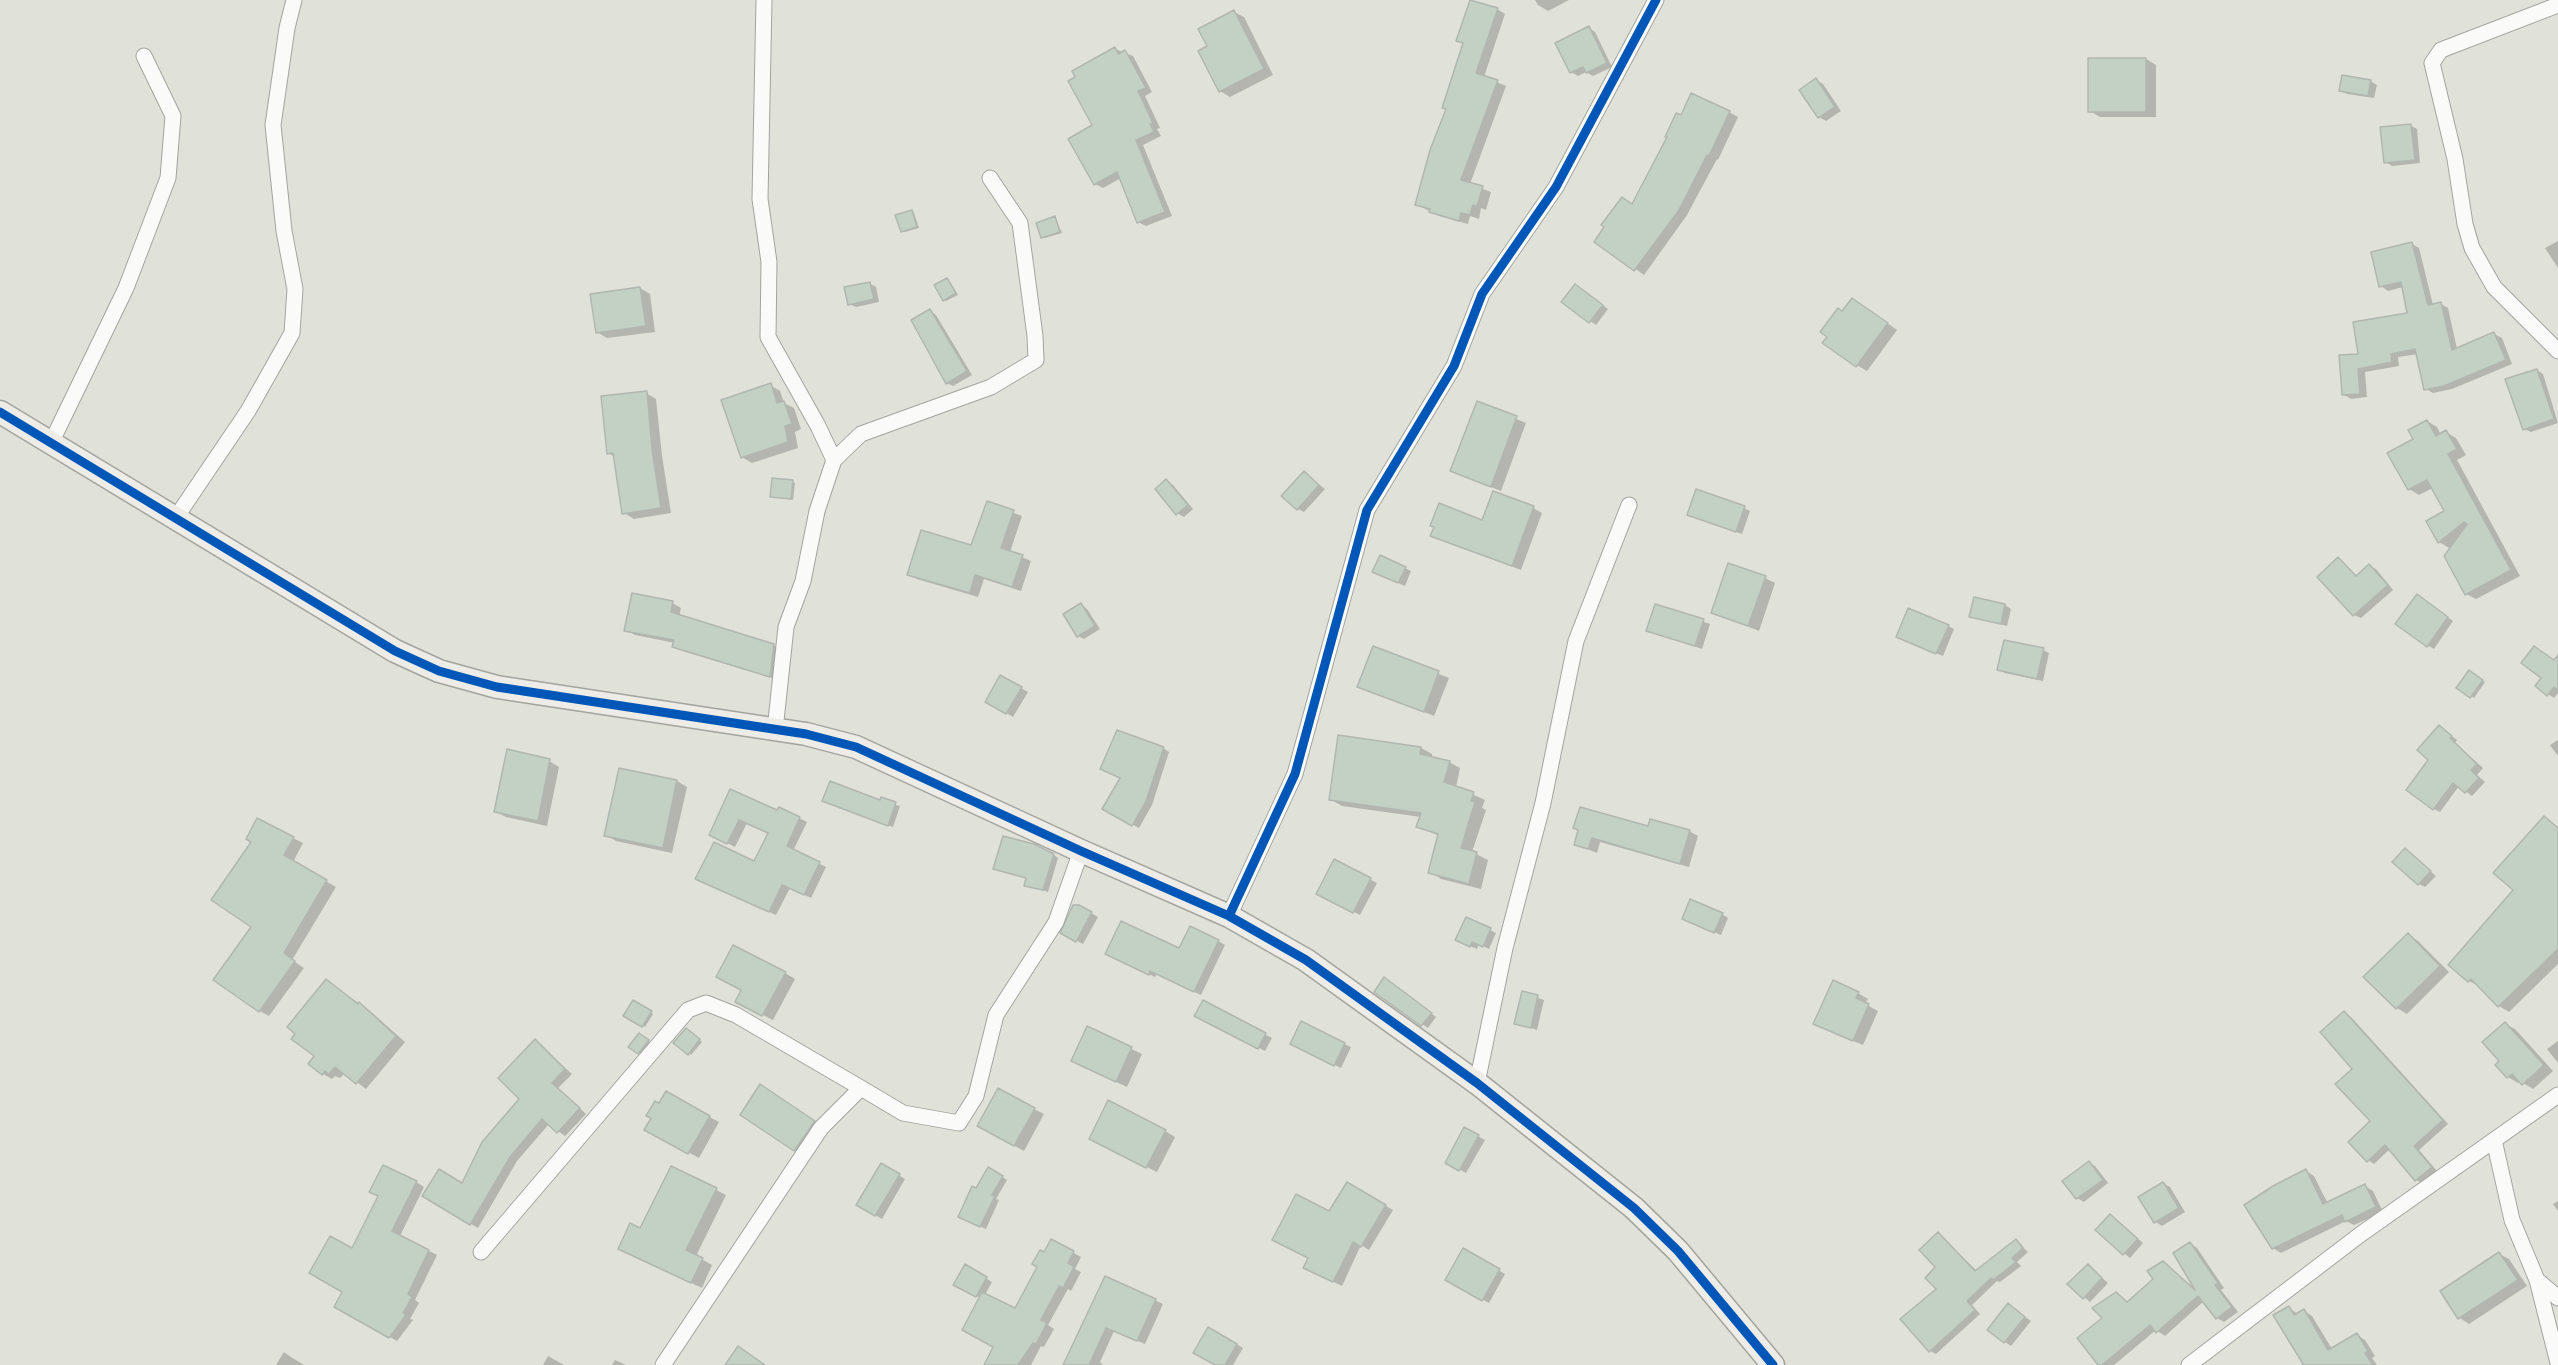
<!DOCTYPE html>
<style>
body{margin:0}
canvas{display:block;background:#e0e2d9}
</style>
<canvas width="2558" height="1365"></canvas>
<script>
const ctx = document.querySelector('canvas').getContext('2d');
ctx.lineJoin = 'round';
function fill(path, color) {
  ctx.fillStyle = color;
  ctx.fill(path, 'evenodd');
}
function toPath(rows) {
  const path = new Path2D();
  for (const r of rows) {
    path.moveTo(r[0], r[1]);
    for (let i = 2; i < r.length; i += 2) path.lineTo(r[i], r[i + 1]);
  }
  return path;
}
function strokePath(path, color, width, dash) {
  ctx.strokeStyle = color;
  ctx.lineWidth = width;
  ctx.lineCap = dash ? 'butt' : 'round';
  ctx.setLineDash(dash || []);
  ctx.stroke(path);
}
const shadow = toPath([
 [1535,0,1569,0,1548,11,1538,5],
 [1497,9,1505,14,1484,77,1506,86,1470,184,1491,192,1486,210,1481,208,1479,219,1470,216,1468,224,1439,216,1416,204,1447,109,1464,44,1458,40],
 [1234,12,1244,17,1273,75,1230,97,1220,91,1209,47],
 [1589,28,1595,32,1612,67,1593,76,1586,72,1578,76,1571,72,1557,43],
 [1115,49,1133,56,1152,92,1145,96,1160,128,1157,129,1161,136,1143,145,1172,216,1146,226,1138,222,1121,178,1103,188,1095,184,1094,125],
 [2146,59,2156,65,2156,117,2100,117,2090,111],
 [1816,80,1823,84,1841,111,1826,121,1819,117],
 [2370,81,2377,85,2374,98,2347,94,2340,90],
 [1729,112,1738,117,1718,160,1717,159,1687,215,1644,275,1596,241],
 [2410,125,2417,129,2420,163,2392,166,2386,162],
 [911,211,914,213,919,228,905,232,902,231],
 [1055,218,1062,233,1045,238,1042,237],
 [2558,241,2558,268,2545,248],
 [2412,244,2419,248,2433,305,2441,304,2448,308,2457,349,2494,334,2502,338,2512,364,2452,389,2433,393,2426,389,2418,354,2398,357,2399,366,2365,372,2367,397,2351,399,2343,394,2360,355,2409,314,2403,287,2388,291,2381,286],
 [947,279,958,295,946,301,944,300],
 [869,283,876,287,879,302,856,307,849,304],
 [640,288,650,294,655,332,607,338,597,332],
 [1582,289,1608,309,1596,325,1590,321],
 [1862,305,1897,330,1867,371,1857,365,1843,312],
 [930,311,936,315,972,375,953,386,947,383],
 [2537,370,2543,374,2558,423,2531,432,2524,429],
 [770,385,780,391,784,403,794,408,801,429,795,432,798,448,752,463,742,457],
 [646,393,656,399,662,456,671,513,634,519,624,513,615,457,608,453],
 [1478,403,1526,423,1501,491,1452,471],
 [2427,421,2437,427,2441,435,2446,432,2456,438,2466,455,2457,460,2520,576,2476,599,2466,594,2451,549,2439,542,2446,512,2433,488,2419,495,2409,489,2415,440],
 [1304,473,1325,489,1304,512,1298,509],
 [1166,481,1173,485,1193,509,1184,517,1177,513],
 [792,482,795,483,793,500,771,496],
 [987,503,1022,516,1010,552,1031,561,1021,591,984,579,978,597,917,579,909,574,972,547],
 [1533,508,1542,513,1521,570,1432,536,1436,527,1483,522],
 [1744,508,1750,511,1742,534,1695,517],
 [2338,559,2357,576,2369,566,2376,569,2393,590,2361,618,2354,615],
 [1405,568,1411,571,1405,586,1380,575],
 [1765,578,1775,583,1759,631,1713,613],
 [2423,600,2453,621,2434,649,2427,645],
 [672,603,681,608,679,617,774,645,783,650,779,680,683,651,674,646,675,643,635,635,626,630],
 [1081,605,1087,609,1100,629,1084,639,1078,636],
 [2005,605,2011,609,2007,626,1971,616],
 [1656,606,1710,624,1702,649,1648,630],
 [1948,626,1954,629,1943,656,1904,640],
 [1374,648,1449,678,1434,716,1359,686],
 [2043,650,2049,653,2043,681,2005,673,1999,669],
 [2558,664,2558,693,2554,698,2548,694],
 [2469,672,2485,682,2474,698,2458,688],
 [1001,677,1028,692,1013,717,987,701],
 [2440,727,2457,740,2455,743,2483,768,2477,775,2485,782,2472,796,2459,786,2440,812,2434,809,2430,760],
 [2558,740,2558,756,2550,745],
 [1163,748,1169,752,1152,805,1139,828,1104,808],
 [1421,748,1432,754,1432,758,1449,762,1460,768,1456,787,1485,800,1482,808,1486,810,1472,852,1488,860,1481,889,1441,879,1430,872,1439,836,1418,826,1421,817,1342,806,1330,799],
 [549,761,559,767,547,826,506,817,496,812],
 [620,770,677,781,687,787,672,853,616,841,606,835],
 [731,791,778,812,779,808,807,822,793,851,826,867,811,898,790,888,776,915,704,882,754,863,770,833,747,823,735,847,711,835],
 [881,802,900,806,893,827,829,803],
 [2545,818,2558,827,2558,964,2509,1012,2499,1006,2479,986,2469,981,2515,890],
 [1649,828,1689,831,1698,836,1689,867,1600,842,1597,853,1575,844,1579,830],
 [293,838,303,843,293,862,336,887,292,960,304,968,269,1016,260,1011,253,927,213,899],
 [2405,850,2436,876,2425,887,2419,884],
 [1054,855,1058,858,1048,892,1026,885,1028,879,1000,870],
 [1335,861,1377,883,1360,915,1324,897],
 [1079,906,1098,917,1083,944,1062,933],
 [1722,914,1728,918,1721,935,1690,922],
 [1490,930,1496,933,1489,949,1479,944,1477,949,1463,943],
 [2408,935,2418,941,2449,972,2407,1014,2397,1008],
 [1218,941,1225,945,1201,995,1157,974,1155,977,1113,957,1180,950],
 [785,973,795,979,773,1020,747,1007,743,990],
 [326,981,369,1010,405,1042,366,1089,345,1073,340,1078,335,1076,332,1079,323,1074,316,1056],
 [1390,982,1436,1017,1428,1028,1376,992],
 [1523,993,1544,1000,1537,1030,1516,1023],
 [1858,993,1868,999,1865,1004,1878,1011,1863,1045,1825,1029],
 [633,1002,653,1014,645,1027,626,1015],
 [1203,1002,1272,1038,1265,1051,1203,1019],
 [2344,1013,2351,1017,2448,1124,2419,1150,2437,1171,2422,1183,2416,1180,2390,1149,2374,1164,2368,1160,2372,1121,2354,1069],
 [2505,1024,2515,1029,2553,1071,2533,1089,2520,1081,2518,1083,2508,1077,2501,1061],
 [1087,1028,1142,1054,1127,1087,1072,1061],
 [689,1031,702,1042,691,1055,689,1053],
 [639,1035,651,1043,641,1054,630,1046],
 [535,1041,572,1074,558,1088,586,1114,565,1136,549,1124,517,1161,478,1228,424,1196,463,1184,521,1099],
 [2558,1041,2558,1063,2547,1049],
 [1344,1044,1351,1047,1341,1068,1298,1047],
 [771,1092,824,1127,805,1155,795,1150],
 [666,1094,719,1122,699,1158,646,1129],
 [1034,1109,1044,1114,1024,1151,989,1132],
 [1465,1129,1485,1140,1466,1173,1447,1162],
 [1165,1131,1175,1137,1157,1172,1100,1144],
 [2089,1163,2095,1166,2108,1183,2084,1202,2077,1198],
 [881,1165,905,1179,882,1219,858,1205],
 [989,1169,1007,1180,996,1199,999,1200,986,1229,965,1220,977,1190],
 [2306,1171,2314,1176,2328,1204,2365,1186,2373,1191,2383,1212,2354,1225,2346,1221,2281,1253,2273,1248],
 [416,1182,424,1187,400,1236,437,1255,415,1300,419,1303,410,1319,413,1320,397,1341,336,1306,344,1292,352,1250,379,1197],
 [2163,1183,2170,1187,2185,1212,2162,1226,2156,1222,2140,1197],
 [1347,1184,1393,1210,1369,1250,1361,1245,1342,1286,1313,1272,1330,1213],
 [716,1190,726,1195,696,1256,712,1265,702,1288,630,1254,641,1230],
 [2558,1201,2558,1211,2553,1204],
 [2116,1220,2143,1243,2130,1258,2097,1230],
 [1939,1234,1977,1271,2016,1241,2028,1252,2017,1262,2021,1266,2000,1282,1997,1281,1972,1305,1980,1314,1936,1354,1930,1351,1938,1289],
 [1052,1241,1081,1257,1075,1269,1081,1272,1071,1291,1068,1289,1048,1325,1054,1329,1044,1347,1041,1346,1031,1365,985,1365,995,1346,980,1298,955,1284,965,1266,992,1282,985,1295,1016,1310],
 [2190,1244,2197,1248,2224,1288,2221,1290,2238,1312,2224,1322,2217,1318,2204,1301,2165,1336,2156,1330,2114,1365,2100,1365,2104,1318,2116,1294,2129,1303,2155,1279,2163,1262,2196,1290],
 [1464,1250,1505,1274,1489,1303,1447,1280],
 [2499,1254,2509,1259,2527,1286,2469,1324,2460,1318,2442,1291],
 [2088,1265,2108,1283,2090,1302,2070,1284],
 [1106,1278,1163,1304,1145,1344,1114,1331,1100,1362,1103,1365,1065,1365],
 [2009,1305,2031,1321,2011,1346,2005,1342],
 [2289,1308,2298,1314,2304,1311,2312,1316,2332,1349,2357,1335,2365,1340,2375,1356,2372,1358,2377,1365,2305,1365],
 [1209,1329,1243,1348,1233,1365,1217,1365],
 [284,1352,291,1357,304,1365,276,1365],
 [548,1356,564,1365,543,1365],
 [615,1360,626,1365,612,1365]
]);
const building = toPath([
 [1470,0,1498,8,1476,73,1498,80,1461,180,1483,186,1477,206,1473,205,1470,215,1461,213,1459,221,1429,212,1430,209,1415,205,1430,150,1446,109,1442,108,1463,43,1456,41,1470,0],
 [1234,10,1264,69,1219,92,1198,51,1207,46,1198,29,1234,10],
 [1589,26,1607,63,1586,73,1583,67,1570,73,1555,43,1589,26],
 [1115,47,1118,54,1125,50,1146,88,1138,91,1153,123,1150,124,1154,132,1136,140,1165,212,1137,223,1117,172,1094,185,1068,139,1092,125,1068,81,1075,77,1072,71,1115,47],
 [2088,58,2146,58,2146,112,2088,112,2088,58],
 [2342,75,2371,80,2368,96,2339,91,2342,75],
 [1816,78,1835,107,1818,118,1799,90,1816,78],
 [1691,93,1730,111,1709,156,1707,155,1679,210,1634,271,1594,242,1604,227,1601,225,1622,197,1632,204,1667,137,1665,137,1676,113,1681,115,1691,93],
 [2411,124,2415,160,2384,163,2380,127,2411,124],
 [912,210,917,227,901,232,895,215,912,210],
 [1055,216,1060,232,1041,238,1036,223,1055,216],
 [2412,242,2428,305,2441,302,2452,350,2494,332,2506,360,2444,386,2424,390,2415,349,2391,354,2392,362,2358,369,2360,394,2342,395,2339,355,2358,354,2353,322,2407,313,2401,282,2379,287,2371,252,2412,242],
 [947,278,956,293,943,301,934,285,947,278],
 [870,282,874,299,848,305,844,287,870,282],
 [1575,284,1603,305,1589,323,1561,302,1575,284],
 [640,287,646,326,596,333,590,294,640,287],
 [1852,298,1888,323,1856,367,1822,343,1827,337,1820,332,1838,308,1842,311,1852,298],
 [930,309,967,371,946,384,911,320,930,309],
 [2537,369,2554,419,2523,430,2505,379,2537,369],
 [771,383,777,403,784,401,792,424,785,426,788,442,741,458,721,400,771,383],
 [647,391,652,449,661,508,622,514,613,453,607,454,601,396,647,391],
 [1477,401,1517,416,1491,487,1450,471,1477,401],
 [2427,420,2436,436,2446,430,2457,449,2448,454,2511,570,2465,595,2444,556,2467,524,2464,522,2438,543,2426,521,2444,511,2427,480,2408,490,2387,453,2413,439,2408,430,2427,420],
 [1304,471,1319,485,1297,510,1281,496,1304,471],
 [772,478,793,480,791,499,770,497,772,478],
 [1166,479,1188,505,1176,515,1155,489,1166,479],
 [1696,489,1745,506,1736,532,1687,515,1696,489],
 [1493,491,1534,506,1512,566,1430,536,1434,527,1430,526,1439,503,1482,520,1493,491],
 [987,501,1014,510,1001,548,1023,555,1012,587,975,575,970,593,907,575,921,530,971,545,987,501],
 [1380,555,1406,567,1398,583,1372,572,1380,555],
 [2338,557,2356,576,2369,564,2388,585,2353,616,2317,577,2338,557],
 [1728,563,1766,576,1748,626,1711,613,1728,563],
 [632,593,673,601,671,612,774,644,770,677,672,647,674,640,624,631,632,593],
 [2417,594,2448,617,2427,647,2395,624,2417,594],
 [1974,597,2005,604,2001,624,1969,617,1974,597],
 [1081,603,1095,626,1077,637,1063,614,1081,603],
 [1655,604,1704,619,1695,646,1646,631,1655,604],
 [1908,608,1949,625,1936,654,1896,637,1908,608],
 [2004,640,2044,648,2037,679,1997,670,2004,640],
 [1373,646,1439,671,1424,712,1357,687,1373,646],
 [2534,646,2554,660,2558,655,2558,690,2554,687,2547,696,2535,686,2541,678,2521,663,2534,646],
 [2469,670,2483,680,2470,698,2456,688,2469,670],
 [1000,675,1022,687,1006,714,985,702,1000,675],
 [2439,725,2452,736,2450,738,2477,764,2471,770,2479,778,2465,793,2453,783,2433,810,2406,790,2428,760,2417,750,2439,725],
 [1117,730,1164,747,1146,801,1132,826,1102,809,1120,778,1100,769,1117,730],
 [1338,735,1421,747,1420,754,1450,761,1444,782,1474,792,1471,801,1475,802,1461,848,1477,852,1469,884,1428,873,1438,834,1416,827,1421,813,1329,800,1338,735],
 [507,749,550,759,538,821,494,812,507,749],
 [619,768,677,780,663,848,604,836,619,768],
 [830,781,880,800,881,797,896,802,888,826,822,801,830,781],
 [730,789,777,810,779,807,800,817,787,846,820,862,804,895,782,885,769,912,695,879,714,842,754,861,768,833,739,820,727,844,709,835,730,789],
 [1580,807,1648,826,1650,819,1690,830,1680,864,1592,838,1588,849,1574,845,1578,830,1573,828,1580,807],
 [2544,816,2558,828,2558,949,2498,1007,2471,979,2468,982,2448,965,2513,890,2493,873,2544,816],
 [257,818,294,837,284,855,327,880,284,953,295,961,259,1012,213,980,251,927,211,900,251,842,246,839,257,818],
 [1003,836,1034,844,1054,854,1043,890,1024,886,1026,878,993,869,1003,836],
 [2405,848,2431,871,2418,885,2392,862,2405,848],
 [1334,859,1371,878,1353,913,1316,894,1334,859],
 [1690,899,1723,913,1714,933,1682,919,1690,899],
 [1073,905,1079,905,1092,912,1076,942,1060,933,1073,905],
 [1466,917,1491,928,1483,947,1472,942,1470,947,1455,940,1466,917],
 [1121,921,1179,948,1190,926,1219,940,1194,992,1150,971,1149,975,1105,954,1121,921],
 [2408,933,2440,966,2396,1009,2363,977,2408,933],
 [733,945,786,972,762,1016,735,1002,741,990,716,977,733,945],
 [1384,977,1432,1013,1421,1026,1374,992,1384,977],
 [326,979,358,1004,359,1002,396,1036,356,1084,335,1067,329,1074,325,1071,322,1075,308,1064,314,1056,291,1039,295,1034,287,1027,326,979],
 [1833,980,1859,992,1856,998,1869,1004,1853,1041,1813,1024,1833,980],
 [1522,991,1538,995,1531,1028,1514,1024,1522,991],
 [633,1000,652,1011,642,1027,623,1016,633,1000],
 [1203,1000,1266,1033,1258,1049,1194,1016,1203,1000],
 [2344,1011,2443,1120,2414,1146,2432,1167,2415,1181,2385,1145,2367,1162,2348,1142,2370,1121,2335,1084,2352,1069,2320,1032,2344,1011],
 [1301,1021,1345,1043,1334,1066,1290,1044,1301,1021],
 [2505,1022,2544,1065,2522,1085,2512,1074,2507,1078,2495,1065,2499,1061,2482,1042,2505,1022],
 [1087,1026,1132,1047,1116,1082,1071,1061,1087,1026],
 [686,1028,700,1039,688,1055,673,1043,686,1028],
 [639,1033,649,1040,638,1054,628,1047,639,1033],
 [535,1039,565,1069,552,1083,580,1108,557,1133,542,1119,510,1157,470,1225,422,1196,439,1169,462,1183,482,1142,519,1099,498,1078,535,1039],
 [760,1084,815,1121,794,1151,740,1115,760,1084],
 [998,1088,1035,1108,1014,1146,977,1126,998,1088],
 [666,1091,710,1116,688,1154,644,1130,651,1118,646,1116,655,1101,659,1103,666,1091],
 [1108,1100,1166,1130,1146,1168,1089,1139,1108,1100],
 [1464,1127,1479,1135,1459,1171,1445,1163,1464,1127],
 [2089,1161,2103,1180,2076,1199,2062,1181,2089,1161],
 [881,1163,900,1174,875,1216,856,1205,881,1163],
 [383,1165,417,1181,392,1231,429,1250,408,1294,412,1297,403,1313,406,1315,389,1338,334,1307,342,1292,309,1273,330,1236,352,1248,378,1196,369,1192,383,1165],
 [671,1166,717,1188,686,1250,703,1258,691,1283,618,1249,630,1223,640,1228,671,1166],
 [988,1167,1003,1176,992,1195,995,1196,980,1227,958,1217,972,1186,976,1188,988,1167],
 [2306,1169,2323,1204,2365,1184,2376,1207,2345,1222,2342,1215,2272,1249,2244,1205,2273,1186,2306,1169],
 [1347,1182,1386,1205,1361,1247,1353,1242,1333,1282,1303,1268,1308,1258,1272,1240,1296,1194,1329,1211,1347,1182],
 [2163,1182,2179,1208,2154,1223,2138,1197,2163,1182],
 [2110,1214,2138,1239,2123,1255,2095,1230,2110,1214],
 [1938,1232,1975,1271,2016,1239,2023,1248,2012,1258,2016,1262,1993,1280,1991,1278,1967,1301,1975,1310,1929,1352,1900,1319,1936,1289,1925,1278,1935,1267,1919,1250,1938,1232],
 [1051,1239,1074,1251,1068,1263,1074,1267,1063,1288,1059,1286,1041,1320,1047,1323,1036,1344,1033,1343,1018,1365,984,1365,993,1347,962,1330,982,1292,1015,1308,1037,1267,1032,1264,1040,1250,1044,1252,1051,1239],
 [2190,1242,2218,1283,2215,1285,2232,1307,2216,1319,2198,1296,2156,1333,2150,1325,2102,1365,2098,1365,2077,1338,2102,1318,2092,1308,2116,1292,2127,1302,2153,1279,2147,1271,2163,1261,2195,1290,2173,1253,2190,1242],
 [1463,1248,1500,1269,1482,1301,1445,1280,1463,1248],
 [2499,1252,2518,1280,2458,1319,2440,1291,2499,1252],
 [965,1264,987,1277,976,1297,953,1285,965,1264],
 [2088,1264,2102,1278,2083,1299,2067,1284,2088,1264],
 [1105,1276,1156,1299,1137,1341,1106,1328,1089,1365,1063,1365,1105,1276],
 [2008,1303,2025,1317,2004,1343,1987,1330,2008,1303],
 [2289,1306,2294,1315,2304,1309,2328,1350,2357,1333,2368,1351,2365,1353,2373,1365,2302,1365,2303,1364,2273,1315,2289,1306],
 [1208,1327,1237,1344,1225,1365,1215,1365,1193,1353,1208,1327],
 [738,1346,765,1365,725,1365,738,1346]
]);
const street = toPath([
 [764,0,760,199,769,262,768,337,818,426,834,460,817,511,803,581,786,627,775,730],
 [2558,5,2441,50,2432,63,2455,159,2465,224,2472,248,2494,287,2558,351],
 [51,443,126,288,168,178,173,116,144,56],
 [834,460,861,434,991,387,1036,360,1035,336,1020,223,990,178],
 [175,519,248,411,292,333,295,289,284,231,273,125,287,28,294,0],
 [1229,916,1295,774,1367,510,1454,366,1482,294,1556,187,1656,0],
 [1477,1083,1505,948,1543,803,1576,641,1629,505],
 [2494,1140,2512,1220,2537,1280,2558,1363],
 [481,1252,688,1010,706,1003,736,1015,861,1088],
 [2537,1280,2558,1298],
 [663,1365,821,1128,861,1088,903,1113,959,1123,976,1096,996,1015,1056,922,1081,851],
 [2189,1365,2361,1234,2558,1095]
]);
const secondary = toPath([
 [0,412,395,651,439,671,497,687,806,734,856,747,1081,851,1229,916,1306,960,1477,1083,1634,1208,1678,1251,1773,1365]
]);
const cycleway = toPath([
 [0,412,395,651,439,671,497,687,806,734,856,747,1081,851,1229,916,1306,960,1477,1083,1634,1208,1678,1251,1773,1365],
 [1229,916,1295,774,1367,510,1454,366,1482,294,1556,187,1656,0]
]);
fill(shadow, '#0003');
fill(building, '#c2d1c3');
strokePath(building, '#b2b6b0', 1.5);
strokePath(street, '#a3a49e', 17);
strokePath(secondary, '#a3a49e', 25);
strokePath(street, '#fafbf9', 15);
strokePath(secondary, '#edece7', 22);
strokePath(cycleway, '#0057b8', 9);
</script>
